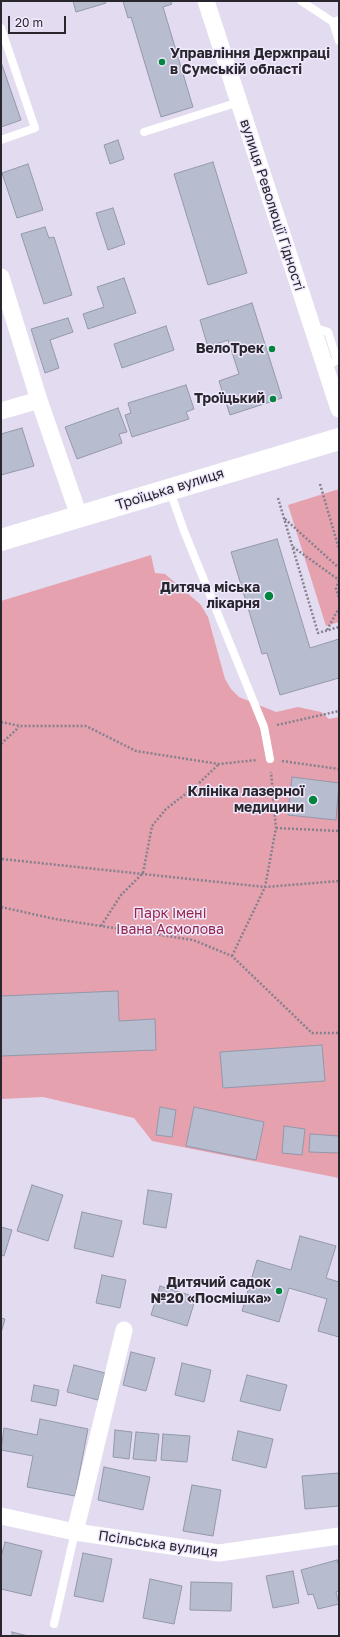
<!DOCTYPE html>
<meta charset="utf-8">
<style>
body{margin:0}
#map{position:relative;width:340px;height:1637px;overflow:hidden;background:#e3dbef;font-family:"Golos Text",sans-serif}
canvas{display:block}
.frame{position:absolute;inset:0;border:2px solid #29262d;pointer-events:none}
.scale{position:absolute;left:8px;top:16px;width:58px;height:18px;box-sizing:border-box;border:2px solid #29262d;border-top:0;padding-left:5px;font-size:12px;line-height:14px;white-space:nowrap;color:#29262d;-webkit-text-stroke:3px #f0e8fc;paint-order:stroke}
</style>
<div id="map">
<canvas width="340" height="1637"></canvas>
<div class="frame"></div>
<div class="scale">20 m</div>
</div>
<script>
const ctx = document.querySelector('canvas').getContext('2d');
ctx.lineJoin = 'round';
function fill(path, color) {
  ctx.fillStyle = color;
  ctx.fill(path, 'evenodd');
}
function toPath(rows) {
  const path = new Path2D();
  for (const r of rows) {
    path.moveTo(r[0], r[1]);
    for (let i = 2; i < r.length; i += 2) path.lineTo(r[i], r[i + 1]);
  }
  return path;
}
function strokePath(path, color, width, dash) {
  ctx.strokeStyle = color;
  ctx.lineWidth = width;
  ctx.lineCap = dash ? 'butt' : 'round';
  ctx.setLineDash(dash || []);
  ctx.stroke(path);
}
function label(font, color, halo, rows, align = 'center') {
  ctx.font = font + ' "Golos Text",sans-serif';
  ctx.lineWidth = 3;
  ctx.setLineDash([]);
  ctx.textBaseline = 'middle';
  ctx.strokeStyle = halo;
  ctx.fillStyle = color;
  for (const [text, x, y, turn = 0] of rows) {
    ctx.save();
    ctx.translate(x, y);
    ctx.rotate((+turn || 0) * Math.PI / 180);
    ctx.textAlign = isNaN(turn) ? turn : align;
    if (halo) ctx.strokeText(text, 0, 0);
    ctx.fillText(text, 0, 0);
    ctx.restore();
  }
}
const green = toPath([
 [339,489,339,622,326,626,288,505],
 [151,555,155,573,165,574,200,604,208,617,225,679,231,689,239,697,276,712,298,707,321,712,329,719,339,717,339,1178,152,1141,134,1118,43,1097,1,1099,1,601]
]);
const building = toPath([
 [73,1,105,1,106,3,76,12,73,1],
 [123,1,170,1,172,4,163,7,193,107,161,117,131,17,128,18,123,1],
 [1,62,21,120,1,127,1,62],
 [118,140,124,159,110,164,104,145,118,140],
 [213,162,247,273,208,285,174,174,213,162],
 [28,164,43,210,17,218,2,173,28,164],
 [113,208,125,244,108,250,96,213,113,208],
 [45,227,49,238,54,237,72,295,44,304,21,234,45,227],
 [124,278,136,313,88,329,83,314,104,307,97,287,124,278],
 [252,303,282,398,230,415,219,381,239,374,228,340,208,347,200,320,252,303],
 [68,318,73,332,50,340,59,368,45,373,31,329,68,318],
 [166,326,174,350,122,368,114,344,166,326],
 [186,385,194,409,186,412,189,419,132,437,125,415,131,413,128,403,186,385],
 [118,408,127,432,119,434,122,443,77,459,65,427,118,408],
 [22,428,34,466,1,475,1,434,22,428],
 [277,539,310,648,339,639,339,678,280,695,267,653,262,654,231,552,277,539],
 [292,777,339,783,336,820,288,815,292,777],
 [118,991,119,1021,155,1019,156,1050,1,1056,1,996,118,991],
 [322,1045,325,1081,223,1088,220,1052,322,1045],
 [160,1107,176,1110,172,1137,156,1135,160,1107],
 [194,1107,264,1122,256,1160,186,1146,194,1107],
 [284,1126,305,1129,302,1155,282,1153,284,1126],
 [310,1134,339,1136,339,1153,309,1152,310,1134],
 [32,1185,63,1195,48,1241,17,1231,32,1185],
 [148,1190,172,1194,166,1228,143,1224,148,1190],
 [82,1212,122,1221,113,1257,74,1248,82,1212],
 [1,1227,12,1230,4,1256,1,1255,1,1227],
 [300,1236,336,1246,326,1278,339,1282,339,1337,318,1331,327,1299,289,1288,279,1322,242,1311,257,1260,291,1270,300,1236],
 [102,1275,126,1280,120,1308,96,1303,102,1275],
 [160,1286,196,1297,187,1326,151,1315,160,1286],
 [1,1318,5,1319,1,1333,1,1318],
 [131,1352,155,1358,146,1391,123,1385,131,1352],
 [182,1363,211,1370,204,1402,175,1395,182,1363],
 [74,1365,105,1373,98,1400,67,1392,74,1365],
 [247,1375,287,1385,280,1411,240,1401,247,1375],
 [34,1385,59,1390,56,1406,31,1401,34,1385],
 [40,1419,88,1429,75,1496,27,1487,33,1456,1,1450,4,1428,37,1435,40,1419],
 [115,1430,132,1432,129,1459,113,1457,115,1430],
 [238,1431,273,1439,266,1468,232,1460,238,1431],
 [136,1432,159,1434,156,1461,133,1459,136,1432],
 [163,1434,190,1436,187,1462,161,1460,163,1434],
 [104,1467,150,1477,143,1510,98,1500,104,1467],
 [339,1473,339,1506,305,1509,302,1476,339,1473],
 [192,1485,221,1490,213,1536,183,1531,192,1485],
 [5,1542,42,1551,31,1596,1,1589,1,1557,5,1542],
 [83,1553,112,1559,103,1602,74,1596,83,1553],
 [337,1560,339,1566,339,1591,336,1592,339,1604,318,1609,313,1594,308,1595,301,1570,337,1560],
 [293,1571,299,1603,273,1608,266,1576,293,1571],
 [150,1579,182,1586,174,1624,143,1618,150,1579],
 [191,1582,232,1583,231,1611,190,1610,191,1582],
 [12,1632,28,1636,12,1636,12,1632]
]);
const path = toPath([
 [320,484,339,549],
 [278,498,318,633,339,627],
 [285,519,339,568],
 [293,547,339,580],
 [339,580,336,589,339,598],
 [327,630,339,608],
 [1,722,20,726,86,726,136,751,219,764,257,760],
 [277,725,339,711],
 [1,744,19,727],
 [282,761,339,769],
 [276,828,339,831],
 [2,859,265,887,339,881],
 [1,907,55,919,193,940,232,956,312,1033,339,1033],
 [101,926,121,895,143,873,152,826,166,809,197,785,219,764],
 [232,956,265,887,276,828,271,772]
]);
const lane = toPath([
 [301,1,333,22,339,20],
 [333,22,339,41],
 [1,28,35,128,1,140],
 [144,132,239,102],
 [313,327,328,332,337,360,325,368],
 [170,491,184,531,264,727,270,759],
 [54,1624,75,1532]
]);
const street = toPath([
 [206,1,339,409],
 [1,277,39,400,79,516],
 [1,411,39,400],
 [1,1516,75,1532,219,1553,339,1536],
 [75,1532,124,1330]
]);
const secondary = toPath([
 [1,540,339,439]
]);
const markers = [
 [162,62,4,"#03853f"],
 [272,349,4,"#03853f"],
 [273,399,4,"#03853f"],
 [269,596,5,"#03853f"],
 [313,800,5,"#03853f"],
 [279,1291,4,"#03853f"]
];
const poiNames = [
 ["Управління Держпраці",170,54,"left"],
 ["в Сумській області",170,70,"left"],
 ["ВелоТрек",264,349],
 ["Троїцький",265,399],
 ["Дитяча міська",260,588],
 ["лікарня",260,604],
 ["Клініка лазерної",304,792],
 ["медицини",304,808],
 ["Дитячий садок",271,1283],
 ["№20 «Посмішка»",271,1299]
];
const streetNames = [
 ["вулиця Революції Гідності",272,205,72],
 ["Троїцька вулиця",170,489,-17],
 ["Псільська вулиця",158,1544,8]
];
const parkNames = [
 ["Парк імені",170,914],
 ["Івана Асмолова",170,930]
];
fill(green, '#e5a1ae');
fill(building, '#b7bccf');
strokePath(building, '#9398aa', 1);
strokePath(path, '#85808d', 2.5, [2, 2]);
strokePath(lane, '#fff', 8);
strokePath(street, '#fff', 17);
strokePath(secondary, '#fff', 22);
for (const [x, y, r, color] of markers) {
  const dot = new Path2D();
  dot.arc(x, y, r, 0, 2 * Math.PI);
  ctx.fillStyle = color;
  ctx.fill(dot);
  strokePath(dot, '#f0e8fc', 1.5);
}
label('bold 14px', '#29262d', '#f0e8fc', poiNames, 'right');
label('14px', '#29262d', '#f0e8fc', streetNames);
label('14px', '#942548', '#f0e8fc', parkNames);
</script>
